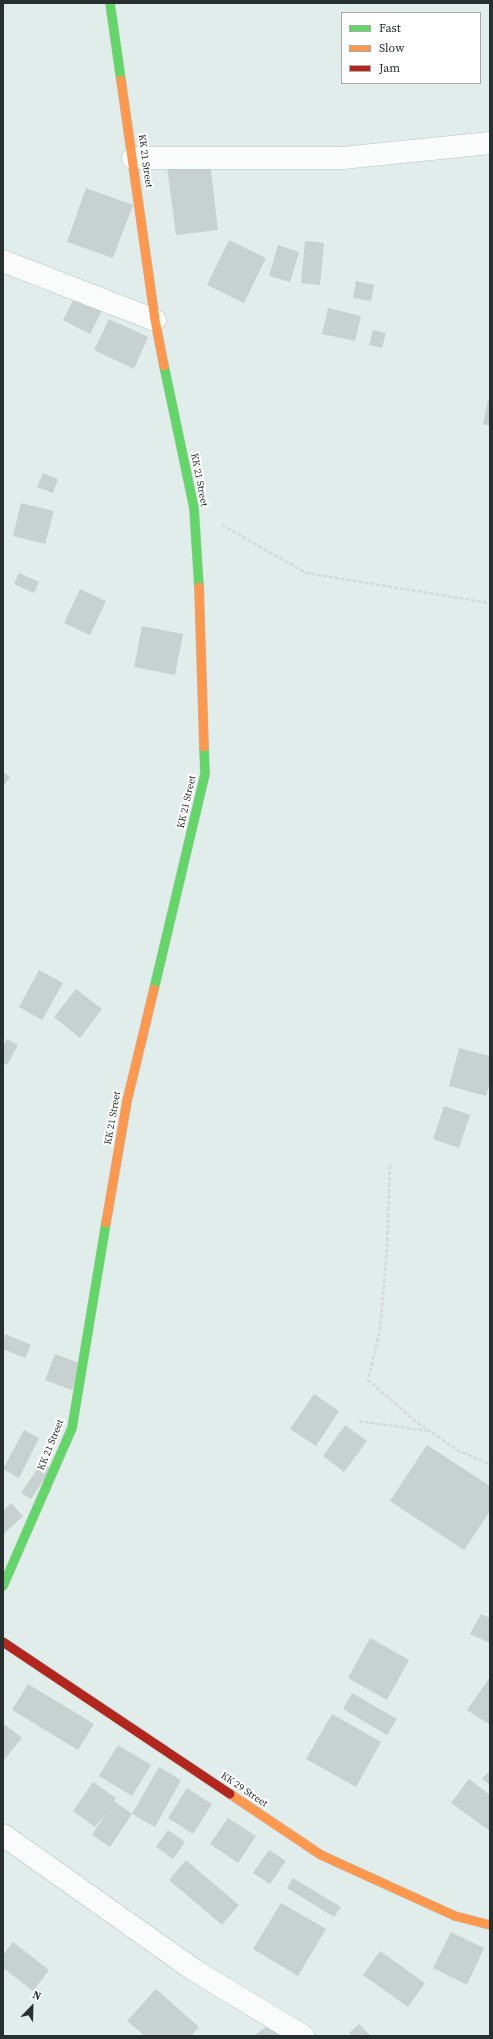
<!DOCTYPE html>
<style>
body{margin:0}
#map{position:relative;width:493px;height:2039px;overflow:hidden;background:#e0edea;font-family:"Source Serif 4",serif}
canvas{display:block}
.frame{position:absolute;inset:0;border:4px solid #27302f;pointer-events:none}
.legend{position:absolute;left:341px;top:12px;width:140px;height:72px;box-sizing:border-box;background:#fff;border:1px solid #a9acac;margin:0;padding:5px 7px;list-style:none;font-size:12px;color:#27302f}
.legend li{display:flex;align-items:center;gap:8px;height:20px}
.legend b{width:20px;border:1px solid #a9acac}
.north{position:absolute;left:12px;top:1987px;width:40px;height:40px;-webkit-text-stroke:3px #fff;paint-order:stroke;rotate:23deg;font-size:11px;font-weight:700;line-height:16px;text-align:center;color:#27302f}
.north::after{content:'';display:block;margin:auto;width:14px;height:18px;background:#27302f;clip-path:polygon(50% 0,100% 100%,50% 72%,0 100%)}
</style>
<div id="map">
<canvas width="493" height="2039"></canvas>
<div class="frame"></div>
<ul class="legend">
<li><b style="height:5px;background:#63d668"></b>Fast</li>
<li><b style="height:5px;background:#ff974d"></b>Slow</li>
<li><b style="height:5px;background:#b3261e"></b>Jam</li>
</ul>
<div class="north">N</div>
</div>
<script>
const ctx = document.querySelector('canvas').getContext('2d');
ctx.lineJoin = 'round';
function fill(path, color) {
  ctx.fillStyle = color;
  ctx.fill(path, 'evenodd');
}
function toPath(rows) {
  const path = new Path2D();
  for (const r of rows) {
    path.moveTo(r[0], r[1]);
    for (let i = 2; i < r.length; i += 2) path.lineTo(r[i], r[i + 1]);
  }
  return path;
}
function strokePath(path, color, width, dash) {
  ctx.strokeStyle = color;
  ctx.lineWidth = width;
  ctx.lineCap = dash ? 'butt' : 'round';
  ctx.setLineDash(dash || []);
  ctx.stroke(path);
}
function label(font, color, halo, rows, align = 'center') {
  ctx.font = font + ' "Source Serif 4",serif';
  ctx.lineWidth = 4;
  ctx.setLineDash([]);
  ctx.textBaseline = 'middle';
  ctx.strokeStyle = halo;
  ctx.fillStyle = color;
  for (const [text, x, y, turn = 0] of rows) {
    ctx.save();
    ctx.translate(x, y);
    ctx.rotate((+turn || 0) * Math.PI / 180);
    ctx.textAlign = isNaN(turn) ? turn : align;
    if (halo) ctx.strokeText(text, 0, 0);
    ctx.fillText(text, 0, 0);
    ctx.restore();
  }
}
const building = toPath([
 [210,163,218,230,176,235,167,167],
 [86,188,133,205,113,258,67,242],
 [229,240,266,258,244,303,207,285],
 [305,241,324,243,320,285,301,283],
 [278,245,299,252,290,282,269,276],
 [356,281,374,285,371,301,353,298],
 [77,293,104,307,90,334,63,320],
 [328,308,361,316,355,341,322,334],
 [109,319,148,337,134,369,94,350],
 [373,330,386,333,382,348,369,345],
 [488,400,490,401,490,426,483,424],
 [43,473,58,479,53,493,37,487],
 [21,503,54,511,45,544,13,536],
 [19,573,39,582,34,593,14,584],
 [80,589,106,601,90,635,64,623],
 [142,626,183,634,175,675,134,667],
 [3,772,10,777,3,787],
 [39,970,63,983,42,1020,19,1007],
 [76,989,102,1009,80,1038,54,1017],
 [7,1039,18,1045,7,1065,3,1063,3,1046],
 [459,1048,490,1056,490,1082,486,1096,449,1086],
 [444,1106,470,1115,459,1148,433,1139],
 [5,1334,31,1345,25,1358,3,1349],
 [55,1354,82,1364,72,1390,45,1380],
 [314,1394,339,1411,316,1446,290,1429],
 [345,1425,367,1441,344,1472,323,1456],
 [24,1430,39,1438,19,1478,3,1469],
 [427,1445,490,1486,490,1511,464,1550,390,1501],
 [42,1462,51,1469,31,1499,21,1493],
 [11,1503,23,1516,3,1535,3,1511],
 [481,1614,490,1618,490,1643,470,1634],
 [370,1638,409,1660,387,1700,348,1678],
 [490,1677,490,1725,467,1710],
 [28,1684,94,1724,78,1750,12,1710],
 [352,1693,397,1719,387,1735,343,1709],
 [332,1714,381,1742,356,1787,306,1759],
 [3,1723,22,1738,4,1760,3,1759],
 [118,1745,151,1765,132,1796,99,1776],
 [159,1767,181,1780,155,1827,132,1814],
 [490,1770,490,1785,482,1779],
 [469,1779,490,1795,490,1831,451,1803],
 [93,1782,116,1798,114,1801,132,1814,110,1847,92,1835,106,1813,95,1827,73,1811],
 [187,1788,212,1804,193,1834,168,1818],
 [228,1818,256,1836,238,1863,210,1844],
 [168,1830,185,1842,173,1859,156,1847],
 [269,1850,286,1861,270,1884,253,1873],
 [186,1860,239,1905,222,1925,169,1880],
 [293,1878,341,1907,334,1917,287,1888],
 [281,1903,326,1929,298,1976,253,1949],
 [451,1932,484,1948,467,1985,433,1968],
 [13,1942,49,1970,33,1991,3,1968,3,1955],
 [380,1951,425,1983,408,2007,363,1975],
 [156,1989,199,2027,191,2036,145,2036,127,2021],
 [271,2023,281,2036,254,2036],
 [359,2024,370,2035,369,2036,352,2036,349,2033]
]);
const path = toPath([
 [222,525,306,573,490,603],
 [390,1165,387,1247,380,1329,368,1380,415,1421,459,1451,490,1464],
 [359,1421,427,1431]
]);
const street = toPath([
 [133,158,343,158,490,143],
 [3,261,155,320],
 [3,1835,194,1970,303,2036]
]);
const fast = toPath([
 [110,3,121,80],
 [164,366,194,508,199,587],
 [154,989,205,774,204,747],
 [3,1586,72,1428,106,1223]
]);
const slow = toPath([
 [121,80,155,320,164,366],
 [199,587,204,747],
 [106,1223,127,1101,154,989],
 [230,1794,321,1855,455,1916,490,1925]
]);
const jam = toPath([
 [3,1642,230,1794]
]);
const streetNames = [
 ["KK 21 Street",145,161,82],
 ["KK 21 Street",199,480,79],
 ["KK 21 Street",187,802,-77],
 ["KK 21 Street",113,1118,-80],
 ["KK 21 Street",51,1445,-68],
 ["KK 29 Street",244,1790,34]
];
fill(building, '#c7d2d0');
strokePath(street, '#b8c3c0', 23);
strokePath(fast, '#b8c3c0', 10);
strokePath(slow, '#b8c3c0', 10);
strokePath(jam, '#b8c3c0', 10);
strokePath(path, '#d6d9d9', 2.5, [4, 2]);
strokePath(street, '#fafcfc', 22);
strokePath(fast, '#63d668', 9);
strokePath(slow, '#ff974d', 9);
strokePath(jam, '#b3261e', 9);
label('10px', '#27302f', '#fff', streetNames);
</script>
